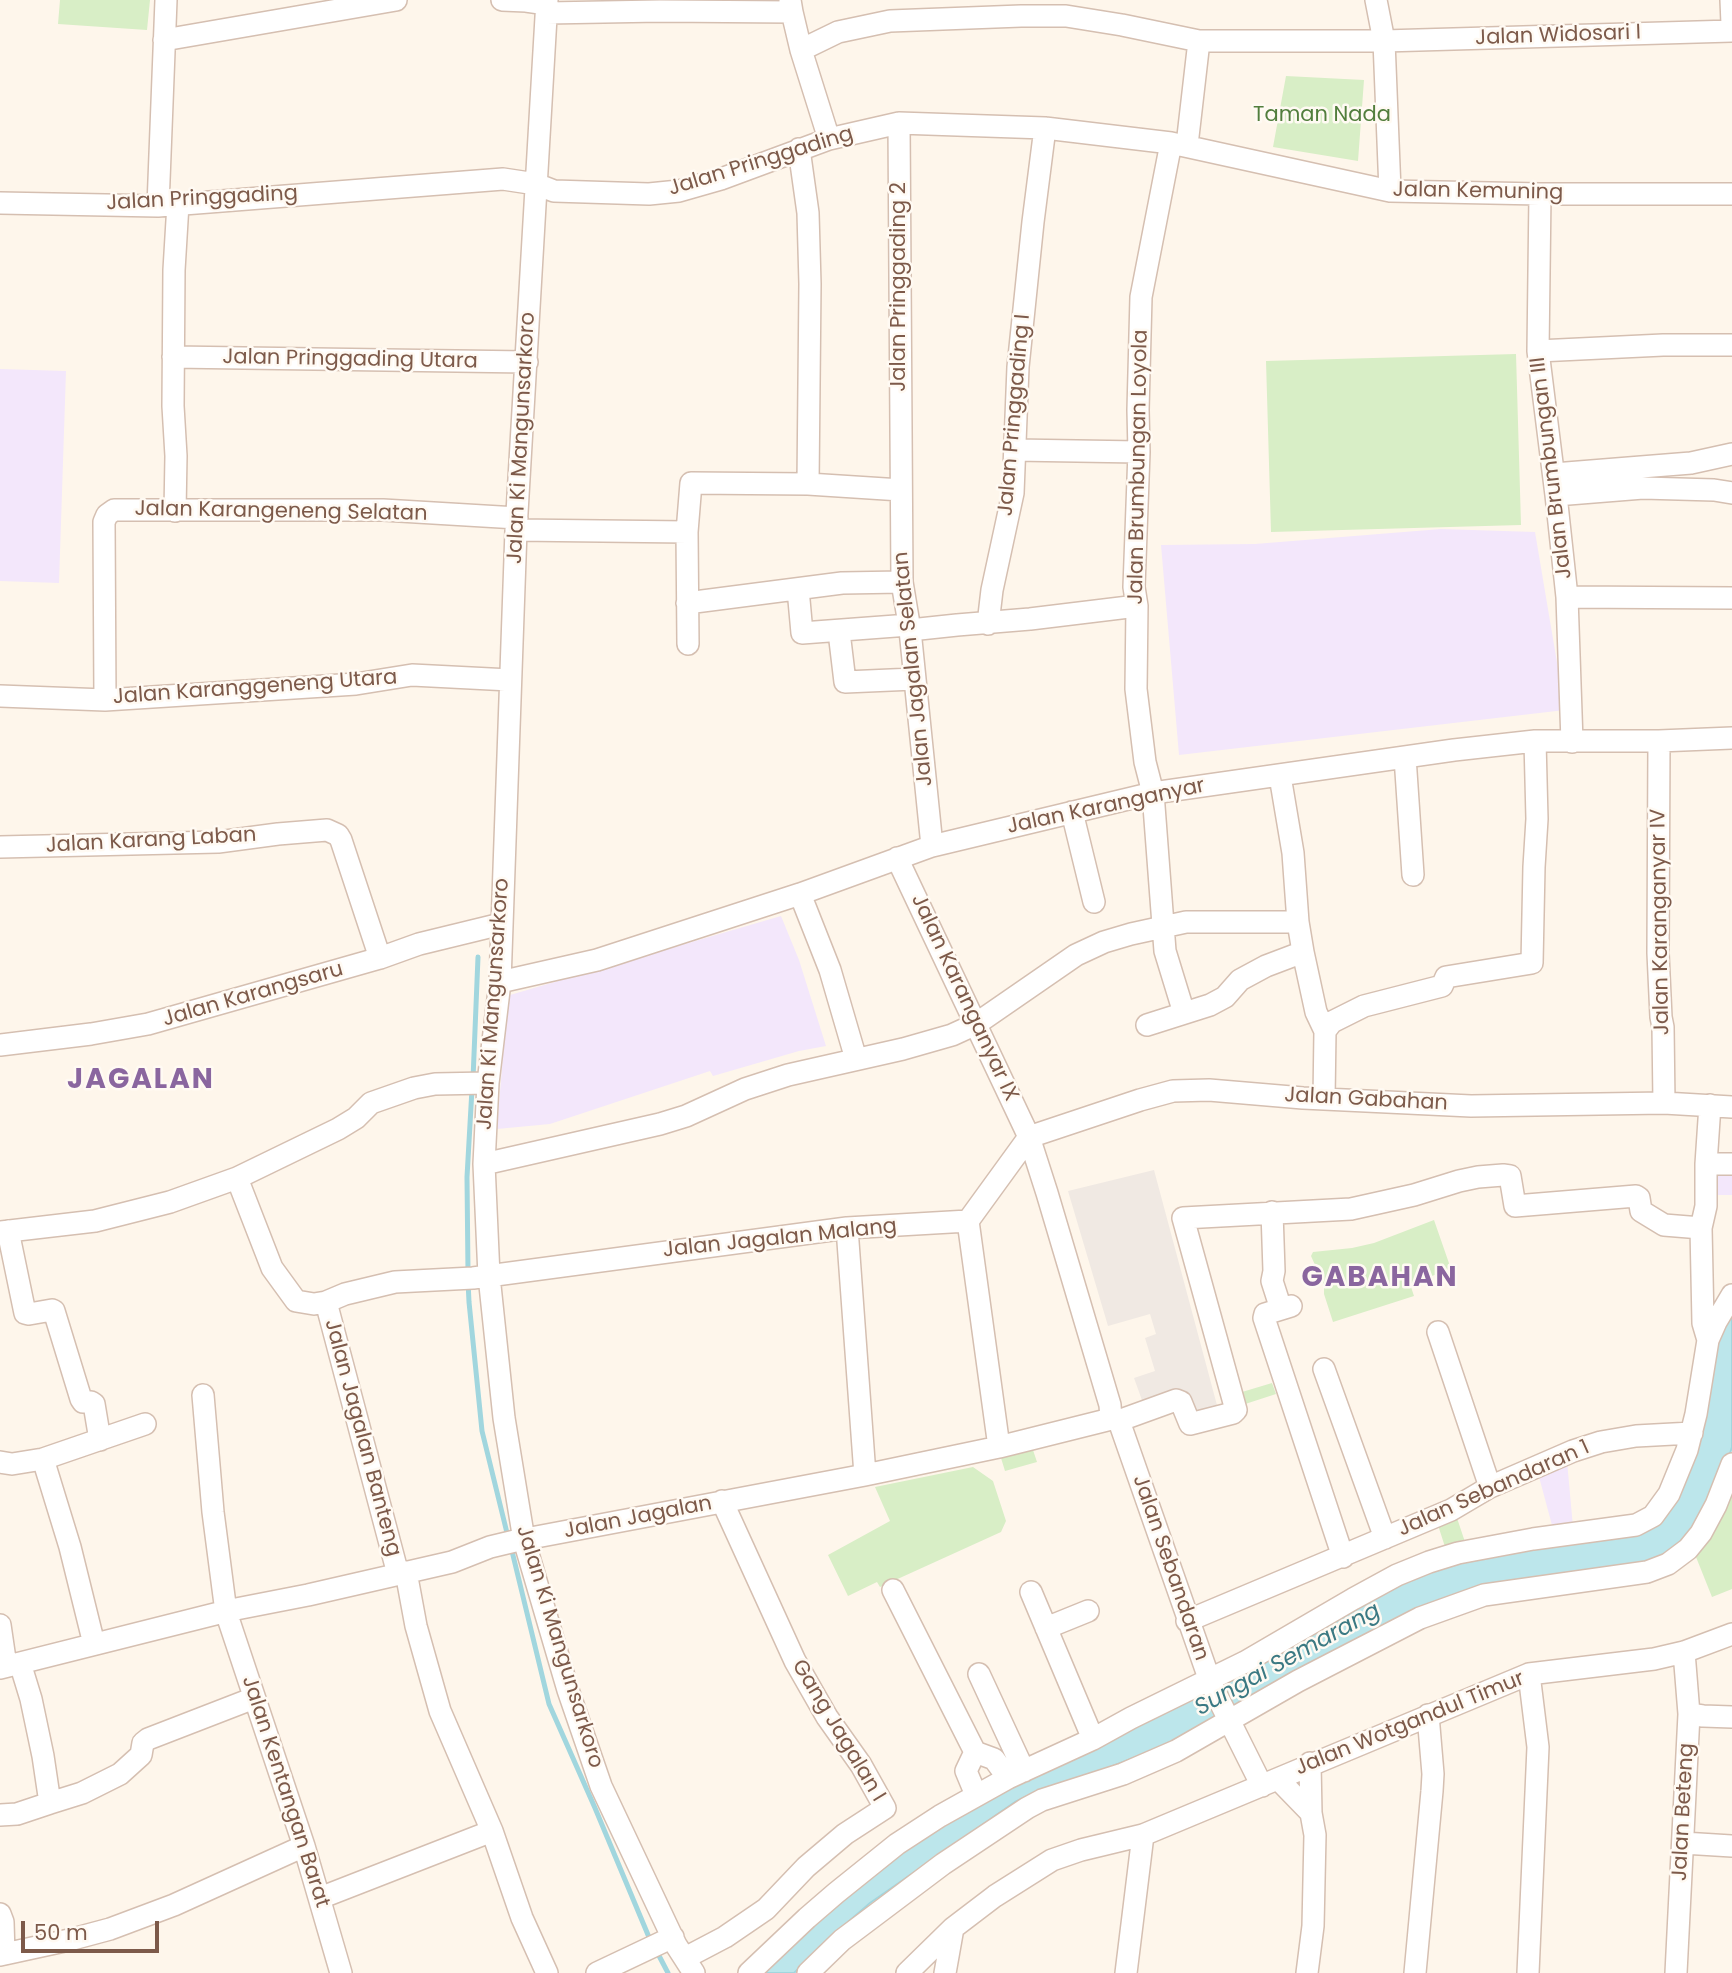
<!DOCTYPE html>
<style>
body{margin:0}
#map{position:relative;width:1732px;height:1973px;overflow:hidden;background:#fef6eb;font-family:Poppins,sans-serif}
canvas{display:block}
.scale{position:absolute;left:21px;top:1921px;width:138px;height:32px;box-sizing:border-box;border:4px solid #7d5a4a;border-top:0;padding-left:9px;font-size:21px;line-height:24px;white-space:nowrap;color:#7d5a4a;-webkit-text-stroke:5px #fffaf3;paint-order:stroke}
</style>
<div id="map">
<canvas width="1732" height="1973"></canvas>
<div class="scale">50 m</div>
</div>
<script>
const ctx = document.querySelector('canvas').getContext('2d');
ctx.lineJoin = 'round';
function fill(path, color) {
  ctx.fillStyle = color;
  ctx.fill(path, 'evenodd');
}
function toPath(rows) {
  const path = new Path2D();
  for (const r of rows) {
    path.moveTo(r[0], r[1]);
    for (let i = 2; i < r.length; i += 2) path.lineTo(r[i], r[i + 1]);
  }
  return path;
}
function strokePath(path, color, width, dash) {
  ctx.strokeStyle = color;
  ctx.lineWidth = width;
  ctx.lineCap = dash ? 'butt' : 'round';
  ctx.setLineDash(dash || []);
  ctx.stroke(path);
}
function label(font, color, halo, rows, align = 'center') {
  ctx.font = font + ' Poppins,sans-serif';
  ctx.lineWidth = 5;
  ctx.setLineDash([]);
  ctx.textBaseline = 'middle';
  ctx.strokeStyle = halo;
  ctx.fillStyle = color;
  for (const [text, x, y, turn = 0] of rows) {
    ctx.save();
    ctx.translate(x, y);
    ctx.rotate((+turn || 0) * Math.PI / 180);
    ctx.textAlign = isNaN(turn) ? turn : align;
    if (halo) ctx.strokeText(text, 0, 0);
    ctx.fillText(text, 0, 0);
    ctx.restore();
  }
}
const industrial = toPath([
 [1154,1170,1218,1409,1188,1418,1178,1392,1143,1403,1134,1378,1155,1371,1145,1338,1156,1334,1150,1314,1108,1326,1068,1191]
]);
const education = toPath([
 [0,369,66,371,59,583,0,581],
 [1441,529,1535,532,1565,710,1179,755,1161,545,1255,544],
 [781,916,799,960,826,1046,799,1051,713,1076,710,1071,550,1124,497,1129,504,1043,510,995],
 [1707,1167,1732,1167,1732,1195,1707,1195],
 [1567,1461,1573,1527,1553,1529,1538,1473]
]);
const green = toPath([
 [60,0,150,0,147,30,58,24],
 [1286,76,1364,80,1358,161,1273,147],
 [1516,354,1521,525,1271,532,1266,361],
 [1434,1220,1451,1269,1410,1284,1414,1296,1333,1322,1324,1294,1324,1285,1311,1256,1313,1252,1352,1248,1374,1243],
 [1272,1383,1276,1394,1236,1407,1232,1395],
 [1033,1450,1037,1462,1005,1471,1001,1458],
 [973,1467,993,1481,1006,1521,1001,1532,880,1587,877,1582,848,1596,828,1555,890,1521,875,1487],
 [1732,1478,1732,1589,1712,1597,1694,1552],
 [1456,1515,1466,1545,1446,1550,1437,1522]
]);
const water = toPath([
 [1732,1307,1732,1447,1727,1463,1687,1540,1655,1563,1523,1582,1162,1747,1087,1776,1045,1788,1015,1802,870,1903,840,1929,794,1973,758,1973,884,1862,962,1810,1426,1568,1656,1522,1713,1348,1732,1307]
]);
const stream = toPath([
 [473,1079,478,957],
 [468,1272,467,1177,472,1089],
 [468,1281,469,1302,482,1431,508,1537],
 [511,1547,549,1704,595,1808,651,1942],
 [656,1950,668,1973]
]);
const minor = toPath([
 [502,0,526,1,547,4],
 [547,0,516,530,500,982,488,1083,484,1164,489,1276,504,1418,524,1540,568,1690,601,1786,676,1945,694,1973],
 [790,0,792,12,801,50,829,139],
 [1376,0,1384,41,1390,191],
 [1731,0,1732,24],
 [547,13,660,11,792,12],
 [164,40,396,0],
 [801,50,838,32,890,21,1021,16,1066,16,1122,25,1199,41,1384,41,1732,31],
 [899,123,902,582,910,630,932,846],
 [1171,143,1141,297,1138,410,1139,452,1134,587,1137,606,1136,689,1145,762,1153,793,1165,951,1184,1013],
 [1187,145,1199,41],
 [799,149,808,213,810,284,808,484],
 [1540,194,1538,351,1556,495,1567,597,1572,742],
 [0,203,158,206,503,179,536,184,554,191,649,194,679,191,721,179,829,139,899,123,1045,128,1171,143,1390,191,1540,194,1732,194],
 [158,206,166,0],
 [1538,351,1663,345,1732,345],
 [173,357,527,362],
 [1015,450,1139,452],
 [1554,474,1691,463,1732,454],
 [1556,495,1643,488,1714,490,1732,493],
 [175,511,176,456,173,406,174,270,178,204],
 [516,530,687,532],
 [798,589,802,633,909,625],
 [1567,597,1732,598],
 [687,603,842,583,902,582],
 [988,624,992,590,1013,493,1018,367,1033,222,1045,128],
 [910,630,957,625,1030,619,1137,606],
 [839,632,845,682,914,679],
 [688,644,687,532,691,483,808,484,901,490],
 [0,696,105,700,356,684,412,675,510,680],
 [105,700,104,522,107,515,114,510,383,510,517,518],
 [1659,741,1658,953,1661,1017,1663,1027,1664,1103],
 [1405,757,1413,875],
 [1280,776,1293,853,1298,922,1303,952,1316,1012,1325,1031],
 [1072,812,1094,902],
 [0,847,218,842,278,834,327,830,338,835,341,840,380,958],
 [897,858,1029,1137,1047,1193,1110,1405,1111,1419],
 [800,894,830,970,856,1059],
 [500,982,597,960,800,894,932,846,1153,793,1454,750,1535,741,1659,741,1732,738],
 [1147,1025,1210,1005,1225,997,1240,980,1266,966,1303,952],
 [0,1045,91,1034,148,1024,380,958,419,944,501,924],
 [1324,1099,1325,1031,1332,1022,1364,1006,1442,986,1446,977,1532,963,1534,867,1537,819,1535,741],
 [1029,1137,1140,1100,1173,1091,1209,1090,1303,1098,1471,1106,1664,1103,1732,1107],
 [484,1164,660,1124,686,1116,745,1089,788,1075,903,1049,952,1035,976,1024,1076,955,1104,942,1131,934,1186,922,1298,922],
 [1706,1164,1732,1164],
 [237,1178,272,1268,296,1301,314,1304,326,1302,345,1294,395,1282,473,1278,847,1228,968,1221],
 [1272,1212,1274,1271,1272,1281,1281,1309],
 [968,1221,999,1447],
 [968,1221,1029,1137],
 [847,1228,865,1475],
 [8,1231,25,1313,29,1314,52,1310,54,1311,81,1399,83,1402,91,1402,94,1404,100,1440],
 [0,1232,95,1221,170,1202,237,1178,338,1129,356,1118,371,1103,414,1088,435,1084,488,1083],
 [326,1302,398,1574],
 [1291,1306,1265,1314,1264,1318,1343,1557],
 [1438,1332,1490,1487],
 [1708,1340,1703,1323,1701,1228,1706,1206,1706,1164,1710,1105],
 [1324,1369,1385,1538],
 [203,1395,213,1512,226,1612,304,1846,341,1973],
 [1118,1421,1176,1400,1181,1402,1190,1424,1233,1413,1236,1410,1183,1218,1351,1209,1414,1195,1459,1181,1478,1177,1503,1175,1510,1176,1515,1206,1636,1196,1639,1198,1641,1211,1664,1225,1701,1228],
 [43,1459,70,1547,94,1644],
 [0,1462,12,1464,43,1459,145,1424],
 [406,1572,416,1626,440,1711,492,1831,522,1918,547,1973],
 [893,1590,975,1752],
 [1031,1592,1093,1739],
 [1187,1621,1451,1510,1490,1487,1573,1451,1601,1442,1636,1436,1692,1433],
 [0,1625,6,1666],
 [1046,1628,1088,1611],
 [0,1668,231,1610,308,1595,452,1562,490,1547,515,1541,865,1475,999,1447,1111,1419,1118,1421,1120,1424,1211,1684,1262,1786],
 [979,1674,1024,1771],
 [1689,1714,1703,1716,1732,1717],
 [975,1752,966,1771,976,1795],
 [975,1752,994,1759,1008,1778],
 [1278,1779,1311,1813],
 [50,1803,82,1793,120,1774,141,1755,143,1743,148,1739,254,1698],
 [0,1815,17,1814,50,1803,43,1756,31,1699,20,1663],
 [1683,1843,1732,1846],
 [320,1898,492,1831],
 [0,1914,3,1922,4,1954],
 [0,1955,69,1940,110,1929,174,1905,304,1846],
 [685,1958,725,1937,766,1909,806,1867,845,1834,885,1808,861,1765,827,1717,795,1661,722,1501],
 [597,1973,673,1937],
 [749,1973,807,1918,836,1893,897,1844,940,1816,1008,1778,1093,1739,1131,1718,1245,1662,1353,1599,1397,1575,1429,1562,1458,1553,1533,1539,1636,1525,1653,1516,1669,1494,1687,1450,1696,1414,1708,1340,1716,1322,1732,1295],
 [808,1973,842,1940,858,1928,943,1864,1027,1808,1042,1800,1123,1774,1176,1751,1298,1681,1420,1618,1484,1595,1647,1572,1668,1564,1688,1549,1701,1533,1716,1505,1732,1464],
 [907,1973,953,1928,995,1896,1052,1860,1081,1850,1143,1835,1529,1674,1654,1659,1684,1652,1732,1634],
 [945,1973,953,1928],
 [1126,1973,1143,1835],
 [1307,1973,1313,1926,1315,1835,1311,1813,1310,1763],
 [1415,1973,1432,1791,1433,1774,1428,1715],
 [1528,1973,1538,1747,1529,1674],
 [1676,1973,1689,1714,1684,1652]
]);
const streetNames = [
 ["Jalan Widosari I",1558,36,-2],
 ["Jalan Pringgading",761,162,-17],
 ["Jalan Kemuning",1478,192,1],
 ["Jalan Pringgading",202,199,-3],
 ["Jalan Pringgading 2",900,287,-90],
 ["Jalan Pringgading Utara",350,360,1],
 ["Jalan Pringgading I",1015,415,-85],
 ["Jalan Ki Mangunsarkoro",522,438,-87],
 ["Jalan Brumbungan Loyola",1139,467,-89],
 ["Jalan Brumbungan III",1552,468,-97],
 ["Jalan Karangeneng Selatan",281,512,1],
 ["Jalan Jagalan Selatan",914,669,-96],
 ["Jalan Karanggeneng Utara",255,688,-4],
 ["Jalan Karanganyar",1106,807,-12],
 ["Jalan Karang Laban",151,841,-3],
 ["Jalan Karanganyar IV",1661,922,-91],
 ["Jalan Karangsaru",253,995,-16],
 ["Jalan Karanganyar IX",964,998,65],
 ["Jalan Ki Mangunsarkoro",494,1004,-86],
 ["Jalan Gabahan",1366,1100,3],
 ["Jalan Jagalan Malang",780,1239,-6],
 ["Jalan Jagalan Banteng",362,1438,75],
 ["Jalan Sebandaran 1",1494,1489,-24],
 ["Jalan Jagalan",638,1518,-11],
 ["Jalan Sebandaran",1170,1568,71],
 ["Jalan Ki Mangunsarkoro",559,1647,73],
 ["Jalan Wotgandul Timur",1410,1724,-22],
 ["Gang Jagalan I",838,1731,59],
 ["Jalan Kentangan Barat",285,1792,72],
 ["Jalan Beteng",1684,1812,-87]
];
const parkNames = [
 ["Taman Nada",1322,116]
];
const waterNames = [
 ["Sungai Semarang",1288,1660,-29]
];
const districtNames = [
 ["JAGALAN",141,1081],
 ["GABAHAN",1380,1279]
];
fill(industrial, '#f0e9e3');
fill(education, '#f3e7fb');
fill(green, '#d8eec6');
fill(water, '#bce6eb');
strokePath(water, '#a1d6de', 2);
strokePath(stream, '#a1d6de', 5);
strokePath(minor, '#d5bfb1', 24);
strokePath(minor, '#fff', 21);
label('21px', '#7d5a4a', '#fffaf3', streetNames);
label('21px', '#527e3d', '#fffaf3', parkNames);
label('italic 23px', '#3b7983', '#fffaf3', waterNames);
ctx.letterSpacing = '2px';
label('bold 28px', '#8a669f', '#fffaf3', districtNames);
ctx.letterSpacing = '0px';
</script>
